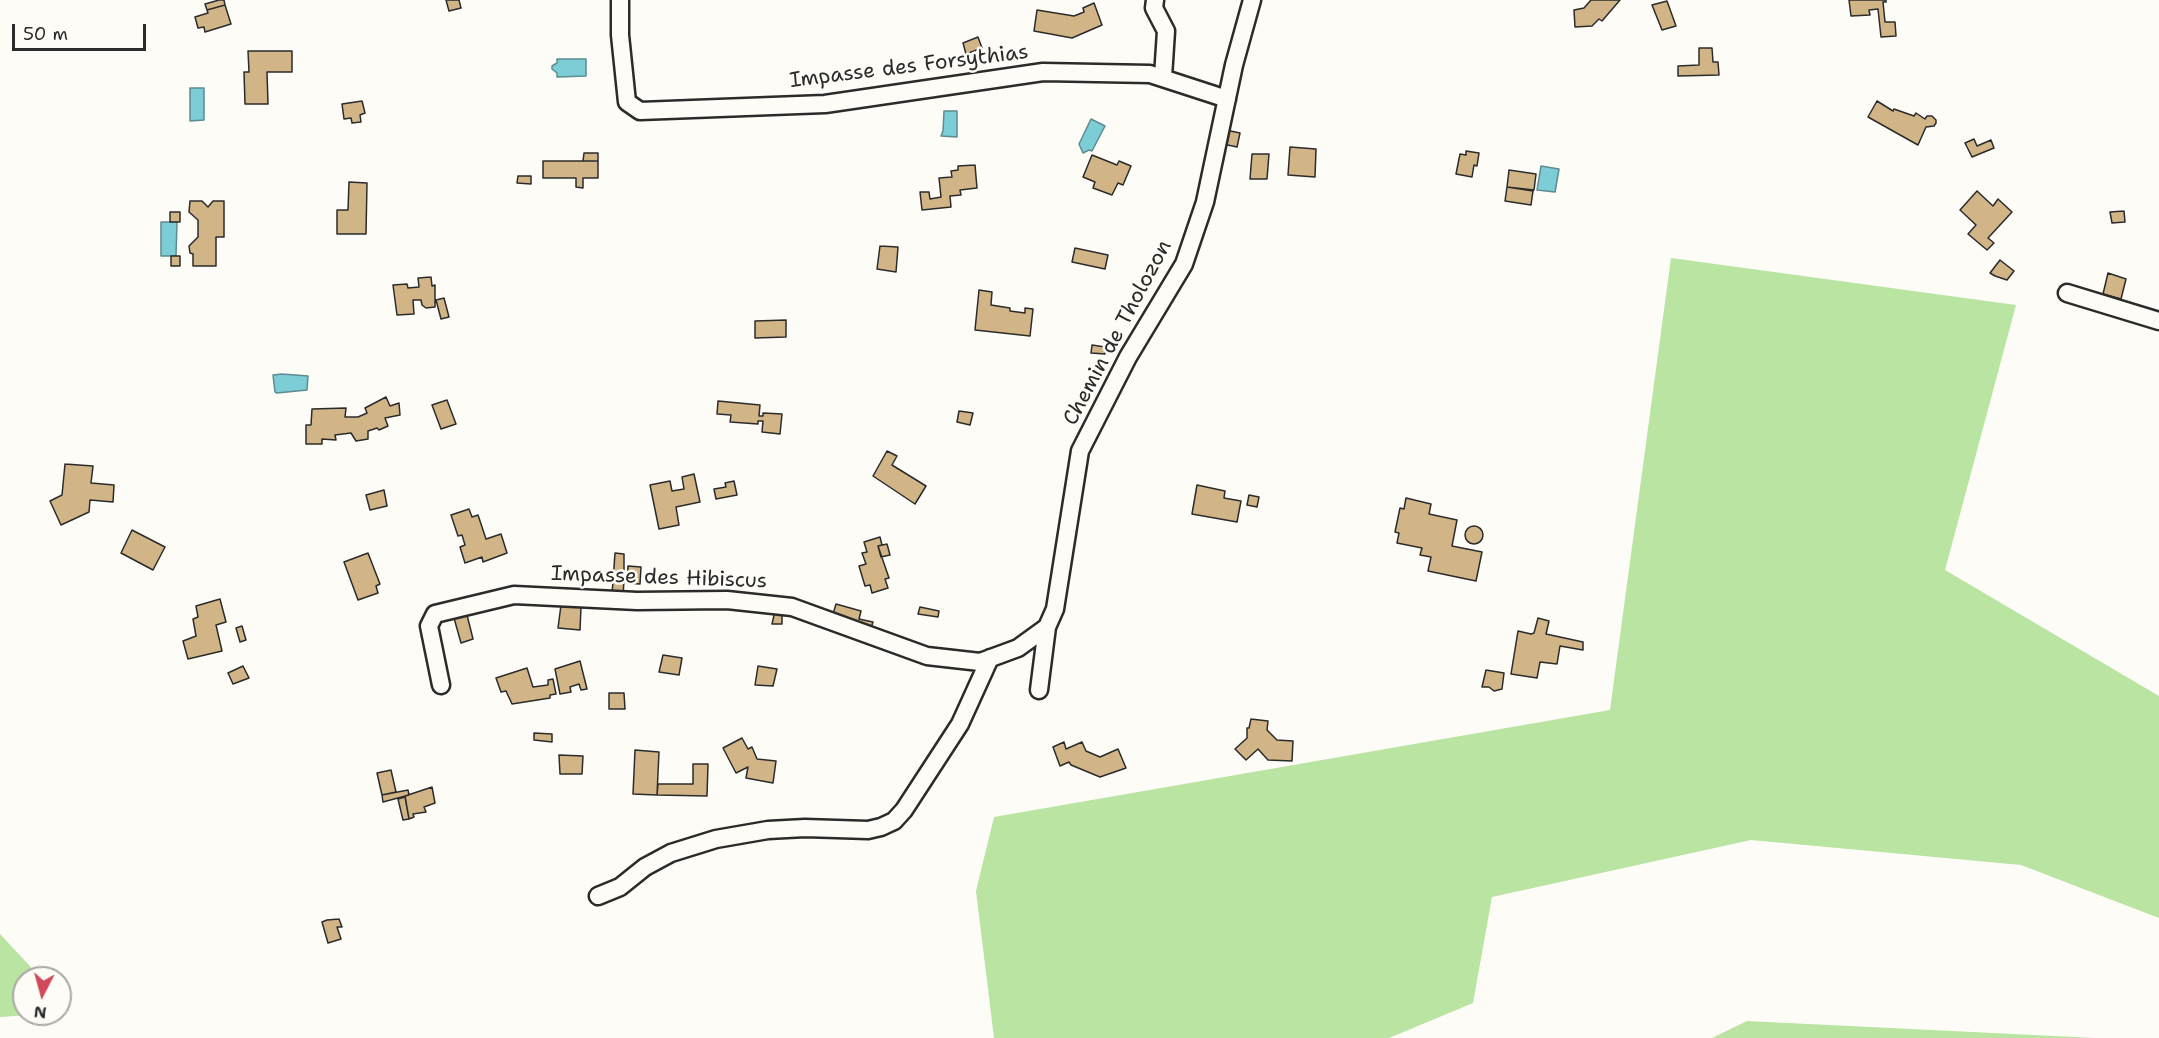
<!DOCTYPE html>
<style>
body{margin:0}
#map{position:relative;width:2159px;height:1038px;overflow:hidden;background:#fdfcf7;font-family:"Shantell Sans",sans-serif}
canvas{display:block}
.north{position:absolute;left:12px;top:966px;width:60px;height:60px;box-sizing:border-box;background:#fdfcf7;border:2px solid #a9a8a5;border-radius:50%;rotate:186deg;font-size:16px;font-weight:700;line-height:24px;text-align:center;color:#2b2b2b}
.north::after{content:'';display:block;margin:auto;width:21px;height:27px;background:#d1495b;clip-path:polygon(50% 0,100% 100%,50% 72%,0 100%)}
.scale{position:absolute;left:12px;top:24px;width:134px;height:27px;box-sizing:border-box;border:3px solid #2b2b2b;border-top:0;padding-left:8px;font-size:18px;line-height:21px;white-space:nowrap;color:#2b2b2b;-webkit-text-stroke:4px #fdfcf7;paint-order:stroke}
</style>
<div id="map">
<canvas width="2159" height="1038"></canvas>
<div class="north">N</div>
<div class="scale">50 m</div>
</div>
<script>
const ctx = document.querySelector('canvas').getContext('2d');
ctx.lineJoin = 'round';
function fill(path, color) {
  ctx.fillStyle = color;
  ctx.fill(path, 'evenodd');
}
function toPath(rows) {
  const path = new Path2D();
  for (const r of rows) {
    if (r.length === 3) {
      path.moveTo(r[0] + r[2], r[1]);
      path.arc(r[0], r[1], r[2], 0, 2 * Math.PI);
      continue;
    }
    path.moveTo(r[0], r[1]);
    for (let i = 2; i < r.length; i += 2) path.lineTo(r[i], r[i + 1]);
  }
  return path;
}
function strokePath(path, color, width, dash) {
  ctx.strokeStyle = color;
  ctx.lineWidth = width;
  ctx.lineCap = dash ? 'butt' : 'round';
  ctx.setLineDash(dash || []);
  ctx.stroke(path);
}
function label(font, color, halo, rows, align = 'center') {
  ctx.font = font + ' "Shantell Sans",sans-serif';
  ctx.lineWidth = 5;
  ctx.setLineDash([]);
  ctx.textBaseline = 'middle';
  ctx.strokeStyle = halo;
  ctx.fillStyle = color;
  for (const [text, x, y, turn = 0] of rows) {
    ctx.save();
    ctx.translate(x, y);
    ctx.rotate((+turn || 0) * Math.PI / 180);
    ctx.textAlign = isNaN(turn) ? turn : align;
    if (halo) ctx.strokeText(text, 0, 0);
    ctx.fillText(text, 0, 0);
    ctx.restore();
  }
}
const green = toPath([
 [1671,258,2016,305,1945,570,2159,696,2159,918,2021,865,1751,840,1492,897,1473,1003,1389,1038,994,1038,976,891,994,817,1610,710],
 [0,934,41,978,24,978,24,1014,42,1014,0,1017],
 [1747,1021,2095,1038,1712,1038]
]);
const water = toPath([
 [557,59,586,59,586,76,557,77,557,73,552,69,552,66,557,63,557,59],
 [190,88,204,88,204,120,190,121,190,88],
 [944,111,957,111,957,137,941,136,943,131,944,111],
 [1091,119,1105,126,1092,151,1089,150,1083,153,1079,144,1091,119],
 [1541,166,1559,169,1555,192,1537,190,1541,166],
 [161,222,177,222,176,256,161,256,161,222],
 [282,374,308,376,307,390,277,393,275,392,273,375,282,374]
]);
const building = toPath([
 [219,0,224,0,225,5,207,10,205,4,219,0],
 [446,0,459,0,461,8,449,11,446,0],
 [1591,0,1620,0,1602,21,1599,19,1592,26,1575,27,1574,10,1584,8,1591,0],
 [1849,0,1886,0,1886,2,1883,2,1885,22,1895,22,1896,36,1881,37,1878,9,1869,10,1870,15,1851,16,1849,0],
 [1667,1,1676,26,1662,30,1652,5,1667,1],
 [1094,3,1102,25,1072,38,1034,31,1037,10,1074,16,1084,12,1083,8,1094,3],
 [225,5,231,24,205,32,204,27,198,28,195,17,208,13,207,10,225,5],
 [978,37,982,48,966,54,963,43,978,37],
 [1699,48,1712,48,1713,62,1718,62,1719,75,1678,76,1678,66,1699,65,1699,48],
 [248,51,292,51,292,72,267,72,268,104,245,104,244,72,249,72,248,51],
 [362,101,365,113,360,115,361,122,352,123,351,118,344,119,342,104,362,101],
 [1877,101,1893,111,1894,109,1914,116,1916,113,1925,119,1927,116,1932,116,1936,120,1936,123,1934,126,1926,127,1918,145,1868,117,1877,101],
 [1226,130,1240,133,1237,147,1223,144,1226,130],
 [1974,139,1977,146,1991,140,1994,148,1972,157,1965,143,1974,139],
 [1290,147,1316,149,1315,177,1288,175,1290,147],
 [1466,151,1479,153,1477,166,1474,165,1472,177,1456,174,1460,154,1466,155,1466,151],
 [584,153,598,153,598,161,583,161,584,153],
 [1252,154,1269,154,1267,179,1250,179,1252,154],
 [1092,155,1117,165,1119,161,1131,166,1123,185,1118,183,1112,195,1093,188,1095,182,1083,177,1092,155],
 [543,161,598,161,598,178,583,178,583,188,576,187,576,178,543,178,543,161],
 [975,165,977,188,960,190,961,195,950,196,951,207,922,210,920,192,929,192,930,199,941,197,939,178,952,177,951,171,958,170,958,166,975,165],
 [1509,170,1536,174,1534,190,1507,187,1509,170],
 [518,176,531,176,531,184,517,183,518,176],
 [349,182,367,183,366,234,337,234,337,210,348,210,349,182],
 [1507,187,1533,191,1531,205,1505,201,1507,187],
 [1977,191,1993,206,1998,199,2012,212,1988,238,1994,243,1987,250,1968,234,1976,225,1960,210,1977,191],
 [190,201,202,201,208,207,213,201,224,201,224,237,216,237,216,266,193,266,193,254,190,253,189,246,198,237,198,220,189,212,190,201],
 [2124,211,2125,222,2112,223,2110,212,2124,211],
 [170,212,180,212,180,222,170,222,170,212],
 [880,246,898,247,896,272,877,269,880,246],
 [1075,248,1108,255,1105,269,1072,262,1075,248],
 [171,256,180,256,180,266,171,266,171,256],
 [2000,260,2014,271,2007,280,1995,276,1990,273,2000,260],
 [2108,273,2126,279,2121,299,2103,294,2108,273],
 [431,277,432,286,435,285,435,307,426,308,422,305,421,300,413,300,414,314,397,315,393,285,407,284,408,288,419,287,418,278,431,277],
 [979,290,992,292,991,305,1010,308,1010,311,1025,313,1025,308,1033,309,1030,336,975,330,979,290],
 [444,298,449,317,441,319,436,300,444,298],
 [786,320,786,337,755,338,755,321,786,320],
 [1092,345,1105,347,1105,354,1091,353,1092,345],
 [386,397,390,406,399,403,400,415,385,418,388,426,379,430,377,428,368,431,368,439,356,441,351,433,335,435,336,440,322,439,322,444,306,444,306,425,311,425,312,409,346,408,345,417,358,417,367,413,365,408,386,397],
 [447,400,456,424,441,429,432,405,447,400],
 [718,401,760,405,759,416,763,416,763,413,782,414,780,434,762,432,763,421,758,421,758,424,730,422,731,415,717,414,718,401],
 [959,411,973,413,970,425,957,422,959,411],
 [887,451,897,456,892,465,926,486,915,504,873,476,887,451],
 [65,464,93,466,91,483,114,485,113,502,90,500,89,512,61,525,50,501,62,495,65,464],
 [694,474,700,502,676,507,679,525,659,529,650,485,670,481,672,491,684,489,682,477,694,474],
 [734,481,737,495,716,499,714,489,726,487,725,483,734,481],
 [1197,485,1225,491,1224,498,1241,501,1237,522,1192,514,1197,485],
 [384,490,387,506,370,510,366,495,384,490],
 [1249,495,1259,497,1257,507,1247,505,1249,495],
 [1406,498,1431,504,1429,514,1457,520,1452,546,1482,552,1476,581,1428,571,1431,557,1420,555,1422,548,1397,543,1399,533,1395,532,1400,508,1404,509,1406,498],
 [469,509,472,517,478,515,486,539,501,534,507,553,483,562,482,557,465,563,460,547,465,545,462,535,458,536,451,515,469,509],
 [1474,535,9],
 [132,530,165,547,153,570,121,553,132,530],
 [880,537,882,545,878,546,889,578,885,579,888,588,872,593,870,585,865,586,859,566,866,564,862,553,867,552,864,542,880,537],
 [887,544,890,555,881,557,878,546,887,544],
 [368,553,380,584,376,586,378,593,358,600,344,562,368,553],
 [615,553,624,554,624,581,613,581,615,553],
 [628,566,641,567,640,584,627,583,628,566],
 [613,581,624,581,623,595,612,594,613,581],
 [220,599,226,622,216,625,222,651,188,659,183,641,196,636,193,619,198,617,196,606,220,599],
 [836,604,861,611,859,619,873,622,871,628,833,614,836,604],
 [561,605,581,607,580,630,558,628,561,605],
 [920,607,939,611,938,617,918,614,920,607],
 [775,611,782,613,782,624,772,624,775,611],
 [467,615,473,639,461,643,454,618,467,615],
 [1538,618,1549,621,1546,634,1583,642,1583,650,1560,646,1557,664,1540,662,1537,678,1511,674,1518,631,1531,634,1534,633,1538,618],
 [242,626,246,640,240,642,236,628,242,626],
 [663,655,682,658,679,675,659,672,663,655],
 [580,661,587,689,581,690,579,684,570,687,571,692,560,694,555,669,580,661],
 [243,666,249,678,233,684,228,673,243,666],
 [758,666,777,669,773,686,755,685,758,666],
 [527,668,533,687,548,685,548,680,553,679,556,694,550,695,550,698,512,704,506,691,501,692,496,678,527,668],
 [1486,670,1504,673,1502,689,1494,691,1489,687,1482,687,1486,670],
 [609,693,624,693,625,709,609,709,609,693],
 [1251,719,1268,721,1267,730,1277,740,1293,741,1292,761,1268,760,1258,749,1246,760,1235,749,1247,738,1247,728,1249,728,1251,719],
 [534,733,552,734,552,742,534,740,534,733],
 [742,738,748,749,752,747,757,759,776,761,773,783,746,778,748,767,736,773,723,748,742,738],
 [1064,742,1066,749,1082,742,1086,751,1100,757,1118,749,1126,768,1100,777,1071,765,1069,762,1060,766,1053,747,1064,742],
 [635,750,659,752,657,795,633,794,635,750],
 [559,755,583,756,582,774,560,774,559,755],
 [693,764,708,764,707,796,657,795,658,784,693,784,693,764],
 [391,770,396,792,382,795,377,773,391,770],
 [432,787,435,803,424,807,426,812,413,814,414,817,409,819,405,796,432,787],
 [408,790,409,795,383,802,382,795,408,790],
 [405,797,409,819,403,820,398,799,405,797],
 [339,919,342,927,337,927,341,939,328,943,322,922,327,920,339,919]
]);
const minor = toPath([
 [620,0,620,35,627,102,640,111,825,104,1043,72,1150,74,1227,99],
 [1155,0,1154,8,1166,31,1163,77],
 [2067,293,2159,321],
 [441,685,429,626,435,614,514,595,637,601,727,600,792,607,927,656,980,662,1018,648,1047,627],
 [1039,690,1047,627,1055,609,1080,451,1128,357,1184,264,1205,202,1234,65,1252,0],
 [598,896,620,887,645,867,671,853,716,839,768,830,805,828,868,830,881,827,894,821,904,810,960,724,990,658]
]);
const streetNames = [
 ["Impasse des Forsythias",909,67,-7],
 ["Chemin de Tholozon",1118,333,-62],
 ["Impasse des Hibiscus",659,578,2]
];
fill(green, '#b9e4a1');
fill(water, '#7ccdd5');
strokePath(water, '#5c8c91', 1.5);
fill(building, '#d2b587');
strokePath(building, '#2b2b2b', 1.5);
strokePath(minor, '#2b2b2b', 21);
strokePath(minor, '#fdfcf7', 16);
label('21px', '#2b2b2b', '#fdfcf7', streetNames);
</script>
